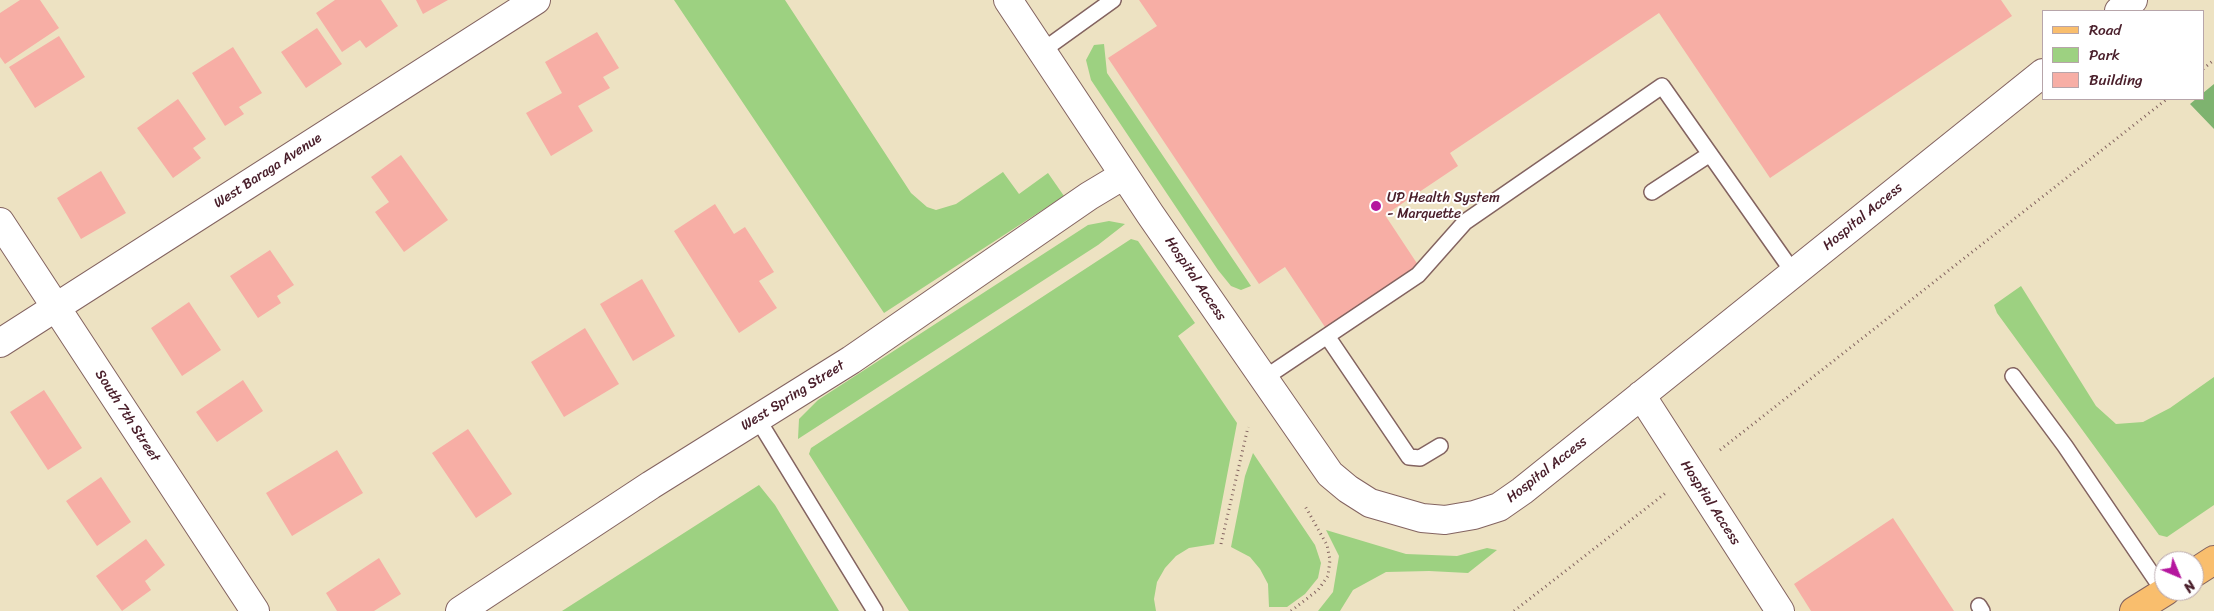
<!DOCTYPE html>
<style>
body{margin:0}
#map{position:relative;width:2214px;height:611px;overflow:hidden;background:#ede2c2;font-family:Sriracha,sans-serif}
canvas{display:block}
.legend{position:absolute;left:2042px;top:10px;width:162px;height:90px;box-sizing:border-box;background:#fff;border:1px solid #b7a5aa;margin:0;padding:6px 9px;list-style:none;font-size:15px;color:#4a1f2b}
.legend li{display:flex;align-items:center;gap:10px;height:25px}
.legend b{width:25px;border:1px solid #b7a5aa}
.north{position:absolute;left:2154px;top:551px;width:50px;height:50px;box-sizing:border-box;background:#fff;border:1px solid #b7a5aa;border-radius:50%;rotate:135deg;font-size:14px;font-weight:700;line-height:20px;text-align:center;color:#4a1f2b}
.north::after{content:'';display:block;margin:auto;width:18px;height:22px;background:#b5179e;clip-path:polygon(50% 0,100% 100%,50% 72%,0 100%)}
</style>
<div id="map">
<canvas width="2214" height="611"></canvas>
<ul class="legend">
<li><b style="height:6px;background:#f9be6d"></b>Road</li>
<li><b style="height:14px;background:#9dd181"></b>Park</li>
<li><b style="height:14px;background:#f7aea5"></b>Building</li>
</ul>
<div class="north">N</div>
</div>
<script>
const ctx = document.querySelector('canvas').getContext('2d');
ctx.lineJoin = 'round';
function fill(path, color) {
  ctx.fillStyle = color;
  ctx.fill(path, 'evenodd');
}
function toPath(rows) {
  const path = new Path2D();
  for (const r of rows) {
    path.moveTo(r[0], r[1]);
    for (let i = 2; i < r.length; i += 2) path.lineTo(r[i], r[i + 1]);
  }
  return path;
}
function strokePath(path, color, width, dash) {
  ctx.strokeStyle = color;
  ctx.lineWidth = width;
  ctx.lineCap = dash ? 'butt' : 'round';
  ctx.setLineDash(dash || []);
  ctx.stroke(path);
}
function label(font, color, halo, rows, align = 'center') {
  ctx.font = font + ' Sriracha,sans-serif';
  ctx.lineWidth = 4;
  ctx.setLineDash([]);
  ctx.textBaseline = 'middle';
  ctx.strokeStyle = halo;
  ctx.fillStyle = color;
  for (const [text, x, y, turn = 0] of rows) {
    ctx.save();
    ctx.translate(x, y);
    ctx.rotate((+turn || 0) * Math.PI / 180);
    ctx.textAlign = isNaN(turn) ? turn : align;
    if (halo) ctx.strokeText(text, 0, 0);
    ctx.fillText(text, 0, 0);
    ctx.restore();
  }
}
const green = toPath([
 [674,0,785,0,911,193,927,207,936,210,956,204,1003,172,1019,194,1048,173,1064,196,884,313],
 [1104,44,1107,73,1251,286,1241,290,1231,286,1218,270,1091,80,1086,60,1094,45],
 [1109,221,1125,224,1098,245,798,439,799,419,818,400,1088,225],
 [1131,239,1138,241,1195,323,1178,336,1237,423,1214,544,1189,548,1176,556,1165,568,1157,582,1154,599,1156,611,909,611,809,454,811,448],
 [2021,286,2096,406,2116,424,2143,422,2170,408,2214,377,2214,505,2167,537,2159,535,1997,313,1994,305],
 [1253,453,1315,545,1321,563,1318,578,1305,594,1287,607,1269,607,1268,584,1260,569,1250,557,1231,547,1245,476],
 [759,485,775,505,839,611,562,611],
 [1326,530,1406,554,1457,556,1487,548,1497,550,1468,573,1429,571,1386,572,1353,590,1340,611,1318,611,1333,592,1339,556]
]);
const forest = toPath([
 [2214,84,2214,129,2190,104,2196,99,2203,99,2203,93]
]);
const building = toPath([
 [20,0,40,0,59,28,5,64,0,57,0,13],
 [335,0,381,0,398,26,366,48,360,40,342,52,316,13],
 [416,0,448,0,423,14],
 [1139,0,2001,0,2012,16,1770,178,1659,13,1450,153,1458,166,1385,215,1422,271,1329,333,1285,267,1259,284,1108,58,1157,26],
 [317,28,342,64,306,88,281,52],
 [597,32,619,68,603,77,610,88,578,106,593,131,551,156,526,113,562,93,545,62],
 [59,36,85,77,35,108,9,67],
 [233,47,262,93,239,107,244,114,225,126,192,73],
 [178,99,206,139,193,148,201,158,173,178,137,128],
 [401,155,448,220,404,252,375,212,389,202,371,177],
 [101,171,126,213,81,239,57,198],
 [715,204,734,234,745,227,774,272,759,281,777,308,739,333,674,231],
 [270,250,294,285,277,296,281,303,258,318,230,276],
 [642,279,675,336,633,361,600,304],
 [189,302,221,350,182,376,151,328],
 [585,328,619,384,564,417,531,362],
 [243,380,263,411,217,442,196,412],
 [44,390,82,448,48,470,10,412],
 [468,429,512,494,476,518,432,453],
 [337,450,363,493,292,536,266,493],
 [101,477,131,522,97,546,66,501],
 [1893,518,1954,611,1811,611,1794,584],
 [146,539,165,565,145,581,151,590,122,611,96,576],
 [379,558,401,594,374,611,337,611,326,593]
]);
const path = toPath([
 [2203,69,2214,60],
 [1720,450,2167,99],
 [1221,544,1248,427],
 [1291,611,1318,590,1328,576,1330,560,1327,545,1305,506],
 [1514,611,1667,492]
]);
const service = toPath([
 [1042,51,1113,0],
 [1652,192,1710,154],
 [1327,336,1409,457,1420,458,1440,446],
 [2013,376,2065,446,2164,592],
 [1263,379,1418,275,1465,222,1662,86,1793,272],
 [757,418,875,611],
 [1979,606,1982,611]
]);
const minor = toPath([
 [1008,0,1150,214,1330,474,1348,489,1370,503,1422,518,1445,520,1474,515,1499,507,1522,491,2043,73],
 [2119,11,2133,0],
 [1641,395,1780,611],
 [460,611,651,485,851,360,1089,196,1124,175]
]);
const tertiary = toPath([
 [0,222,255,611],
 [0,343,536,0]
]);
const primary = toPath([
 [2194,573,2214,560],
 [2134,611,2166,591]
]);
const markers = [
 [1376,206,6,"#b5179e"]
];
const streetNames = [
 ["West Baraga Avenue",268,171,-33],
 ["Hospital Access",1863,217,-39],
 ["Hospital Access",1195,279,56],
 ["West Spring Street",793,396,-32],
 ["South 7th Street",127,416,57],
 ["Hospital Access",1547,470,-38],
 ["Hosptial Access",1710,503,57]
];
const poiNames = [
 ["UP Health System",1387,198],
 ["- Marquette",1387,214]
];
fill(green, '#9dd181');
fill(forest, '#7eb36f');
fill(building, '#f7aea5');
strokePath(service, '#836360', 18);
strokePath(minor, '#836360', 30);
strokePath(tertiary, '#836360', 30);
strokePath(primary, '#836360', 30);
strokePath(path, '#836360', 3, [1, 4]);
strokePath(service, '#fff', 15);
strokePath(minor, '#fff', 28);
strokePath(tertiary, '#fff', 28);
strokePath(primary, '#f9be6d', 28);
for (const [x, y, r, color] of markers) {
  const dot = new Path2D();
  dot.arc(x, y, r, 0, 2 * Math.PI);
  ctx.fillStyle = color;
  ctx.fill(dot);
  strokePath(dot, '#fff', 2);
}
label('14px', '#4a1f2b', '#fff', streetNames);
label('14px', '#4a1f2b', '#fff', poiNames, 'left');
</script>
